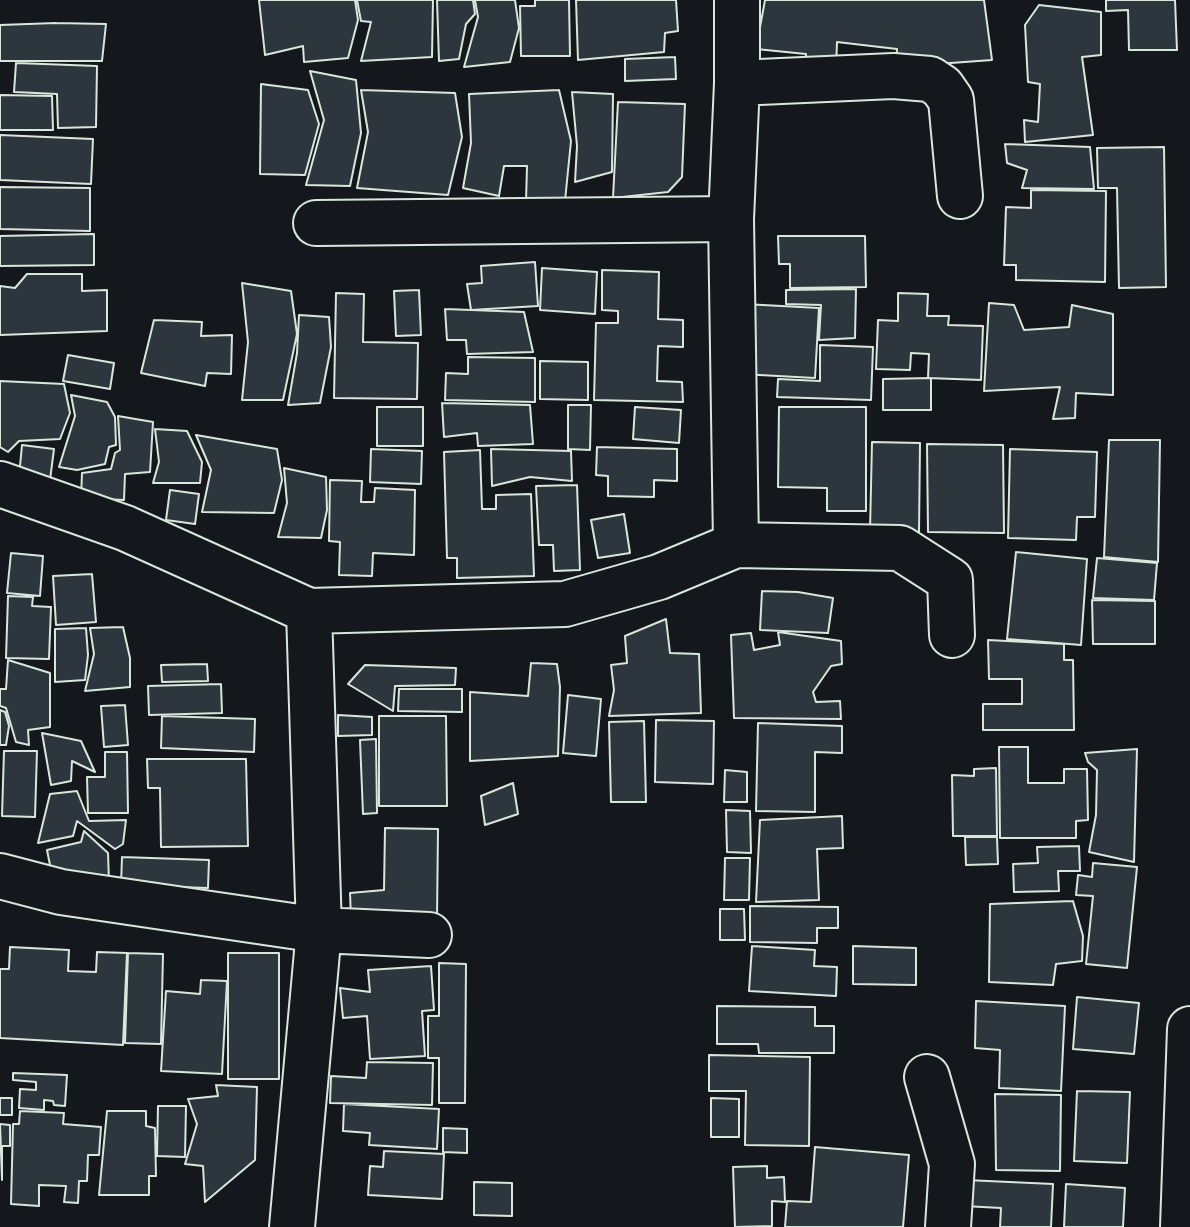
<!DOCTYPE html>
<style>
body{margin:0}
canvas{display:block;background:#14181c}
</style>
<canvas width="1190" height="1227"></canvas>
<script>
const ctx = document.querySelector('canvas').getContext('2d');
ctx.lineJoin = 'round';
function fill(path, color) {
  ctx.fillStyle = color;
  ctx.fill(path, 'evenodd');
}
function toPath(rows) {
  const path = new Path2D();
  for (const r of rows) {
    path.moveTo(r[0], r[1]);
    for (let i = 2; i < r.length; i += 2) path.lineTo(r[i], r[i + 1]);
  }
  return path;
}
function strokePath(path, color, width, dash) {
  ctx.strokeStyle = color;
  ctx.lineWidth = width;
  ctx.lineCap = dash ? 'butt' : 'round';
  ctx.setLineDash(dash || []);
  ctx.stroke(path);
}
const building = toPath([
 [259,0,355,0,358,20,348,58,304,62,303,46,265,55,259,0],
 [357,0,433,0,432,57,361,61,371,22,361,21,357,0],
 [437,0,473,0,475,14,466,24,459,59,439,61,437,0],
 [475,0,515,0,519,28,510,62,464,67,478,17,475,0],
 [535,0,569,0,570,56,521,56,520,6,535,6,535,0],
 [576,0,676,0,678,31,665,33,664,52,578,60,576,0],
 [765,0,984,0,992,60,896,67,897,49,837,42,836,69,806,71,806,54,756,49,765,0],
 [1106,0,1175,0,1177,50,1129,50,1128,10,1106,11,1106,0],
 [1039,5,1101,12,1101,55,1082,57,1093,135,1025,142,1024,120,1038,122,1040,84,1028,82,1025,25,1039,5],
 [56,23,106,24,102,61,0,61,0,25,56,23],
 [675,57,676,79,625,81,625,59,675,57],
 [16,63,97,66,96,127,58,128,57,94,14,92,16,63],
 [310,71,356,80,361,133,350,186,306,185,324,120,310,71],
 [261,84,308,90,319,124,305,175,260,174,261,84],
 [361,90,455,93,462,137,448,195,357,188,368,132,361,90],
 [559,90,571,141,565,201,526,202,527,166,504,166,499,196,463,188,471,143,469,94,559,90],
 [572,92,613,94,612,172,575,182,577,146,572,92],
 [0,95,52,96,53,130,0,130,0,95],
 [618,102,685,104,682,177,668,192,613,198,618,102],
 [0,135,93,139,91,184,0,180,0,135],
 [1005,144,1090,147,1094,189,1022,188,1027,170,1007,163,1005,144],
 [1164,147,1166,287,1119,288,1117,188,1098,188,1097,148,1164,147],
 [0,187,90,188,90,231,0,229,0,187],
 [1031,190,1106,191,1105,282,1016,280,1016,265,1004,265,1006,207,1031,208,1031,190],
 [94,234,94,265,0,266,0,236,94,234],
 [778,236,865,236,866,287,790,288,790,264,779,264,778,236],
 [535,262,538,306,471,310,467,284,482,283,481,266,535,262],
 [542,268,597,272,595,314,540,310,542,268],
 [602,270,659,272,658,319,683,320,683,347,658,346,657,381,682,382,683,402,594,400,596,323,618,323,618,311,602,310,602,270],
 [27,274,82,274,82,291,107,290,107,331,0,335,0,286,15,288,27,274],
 [242,283,291,291,297,334,283,400,242,400,248,342,242,283],
 [856,289,855,338,819,340,821,305,786,304,786,290,856,289],
 [419,290,421,335,396,336,394,291,419,290],
 [336,293,364,294,363,342,418,343,417,399,334,398,336,293],
 [898,293,928,294,927,316,949,316,948,325,983,326,981,380,928,378,929,354,911,353,910,370,876,369,878,320,898,321,898,293],
 [989,303,1014,305,1024,330,1069,327,1072,305,1113,314,1113,395,1076,393,1075,418,1053,419,1060,387,984,391,989,303],
 [744,304,819,308,815,378,741,374,744,304],
 [445,309,524,312,533,352,467,354,466,340,447,340,445,309],
 [299,315,329,317,331,347,320,403,288,405,297,353,299,315],
 [154,320,202,322,201,336,232,335,231,374,207,373,205,386,141,373,154,320],
 [820,345,873,347,871,400,777,397,778,379,820,381,820,345],
 [68,355,114,363,110,389,63,381,68,355],
 [468,357,535,358,535,402,445,400,446,373,468,374,468,357],
 [540,361,588,362,588,400,540,399,540,361],
 [931,378,931,410,883,410,883,379,931,378],
 [0,381,64,384,70,413,60,439,19,441,8,452,0,447,0,381],
 [71,395,107,402,115,417,116,445,109,447,105,464,77,470,59,467,75,416,71,395],
 [442,403,530,405,533,444,478,446,477,433,444,437,442,403],
 [568,405,591,405,590,450,568,449,568,405],
 [377,407,423,407,423,446,377,446,377,407],
 [635,407,681,410,679,443,633,439,635,407],
 [779,407,866,407,866,511,827,511,827,488,778,487,779,407],
 [118,416,153,422,150,472,125,474,124,500,81,498,82,473,111,469,115,453,120,450,118,416],
 [155,429,187,431,202,462,200,483,153,483,159,462,155,429],
 [196,435,277,449,282,480,274,513,202,512,211,470,196,435],
 [1109,440,1160,440,1158,562,1104,557,1109,440],
 [872,442,920,443,919,532,870,531,872,442],
 [927,444,1003,445,1004,533,928,532,927,444],
 [22,445,54,449,50,480,19,477,22,445],
 [597,447,677,449,677,481,654,480,654,497,608,496,608,476,596,475,597,447],
 [371,449,422,451,421,484,370,482,371,449],
 [491,449,571,451,572,481,530,477,492,486,491,449],
 [1010,449,1097,452,1095,517,1077,517,1076,540,1008,538,1010,449],
 [480,450,482,509,496,509,496,495,531,494,534,576,457,578,457,558,447,558,444,452,480,450],
 [284,468,326,477,327,510,321,538,278,537,287,503,284,468],
 [330,480,362,481,361,502,374,502,375,488,415,490,414,555,373,553,372,576,339,575,340,542,329,541,330,480],
 [577,485,580,570,554,571,553,545,539,545,536,486,577,485],
 [170,490,199,494,195,524,166,520,170,490],
 [624,514,630,553,598,558,591,520,624,514],
 [1016,552,1087,559,1081,645,1007,639,1016,552],
 [11,553,43,556,40,596,7,593,11,553],
 [1097,558,1157,563,1154,600,1093,598,1097,558],
 [92,574,96,622,56,625,53,576,92,574],
 [762,591,798,592,833,598,828,633,760,630,762,591],
 [8,596,33,597,32,606,51,607,49,659,6,658,8,596],
 [1092,600,1155,601,1155,644,1093,644,1092,600],
 [666,619,670,653,699,654,701,713,609,716,614,690,611,665,627,663,625,636,666,619],
 [123,627,130,658,130,687,85,691,94,654,90,628,123,627],
 [86,628,88,655,85,680,55,682,55,629,86,628],
 [778,632,841,641,842,664,831,666,813,692,816,702,840,701,841,719,734,718,731,635,751,633,754,650,780,645,778,632],
 [988,640,1064,644,1064,660,1073,660,1074,730,983,730,983,704,1022,704,1022,679,989,679,988,640],
 [8,660,50,673,50,727,28,730,29,745,16,742,6,708,0,706,0,689,6,689,8,660],
 [531,663,557,664,560,687,558,756,470,761,470,692,528,696,531,663],
 [207,664,208,681,162,682,161,665,207,664],
 [365,665,456,668,455,685,395,686,393,711,348,684,365,665],
 [221,684,222,713,149,715,148,686,221,684],
 [399,689,462,689,462,712,398,711,399,689],
 [568,695,601,699,596,756,563,753,568,695],
 [125,705,128,745,104,747,101,706,125,705],
 [0,710,5,712,9,726,6,745,0,745,0,710],
 [338,715,372,717,372,735,338,736,338,715],
 [162,716,255,719,254,752,161,748,162,716],
 [379,716,446,716,447,806,379,806,379,716],
 [656,720,714,721,713,784,655,782,656,720],
 [644,721,646,802,611,802,609,722,644,721],
 [758,723,842,726,842,753,815,752,815,812,756,811,758,723],
 [42,733,81,741,95,772,72,761,71,781,51,785,42,733],
 [376,739,377,813,363,814,360,740,376,739],
 [999,747,1028,747,1028,783,1064,783,1064,769,1087,769,1088,820,1076,821,1076,838,1000,838,999,747],
 [1137,749,1134,862,1089,852,1096,815,1097,770,1088,762,1085,753,1137,749],
 [4,751,37,751,35,817,2,816,4,751],
 [105,752,127,752,128,813,88,813,87,777,105,777,105,752],
 [147,759,246,759,248,846,161,847,160,788,148,788,147,759],
 [996,768,997,836,953,836,952,775,974,776,974,769,996,768],
 [725,770,747,772,747,802,724,802,725,770],
 [513,783,518,814,485,825,481,796,513,783],
 [77,791,89,821,126,820,123,844,115,849,77,821,73,836,38,843,50,794,77,791],
 [726,810,750,811,751,853,727,852,726,810],
 [842,816,843,848,817,849,819,900,756,902,760,820,842,816],
 [385,828,438,829,437,919,351,918,350,893,384,890,385,828],
 [84,831,108,853,109,882,54,885,47,850,81,842,84,831],
 [965,837,997,837,998,864,966,865,965,837],
 [1079,846,1080,871,1058,871,1059,891,1014,892,1013,864,1038,863,1037,847,1079,846],
 [122,857,209,860,208,888,121,885,122,857],
 [725,858,750,858,749,900,724,900,725,858],
 [1093,863,1137,867,1127,968,1086,964,1093,896,1076,895,1078,875,1092,877,1093,863],
 [1073,901,1083,936,1082,961,1056,964,1053,985,989,982,990,904,1073,901],
 [750,906,838,907,838,928,817,928,817,943,750,942,750,906],
 [720,909,744,909,745,940,720,940,720,909],
 [752,946,815,950,814,966,837,967,836,996,749,991,752,946],
 [853,946,916,948,916,985,853,984,853,946],
 [10,947,69,950,68,971,96,972,97,952,127,953,123,1045,0,1038,0,969,9,969,10,947],
 [128,953,163,954,161,1044,125,1043,128,953],
 [228,953,279,953,279,1079,228,1079,228,953],
 [439,963,466,964,465,1103,439,1103,439,1058,428,1058,428,1016,439,1016,439,963],
 [431,966,434,1010,422,1011,425,1056,370,1059,367,1016,343,1018,340,988,370,992,368,970,431,966],
 [201,980,227,981,222,1074,161,1071,166,991,200,994,201,980],
 [1077,997,1139,1003,1134,1054,1073,1049,1077,997],
 [976,1001,1065,1006,1061,1091,999,1088,1000,1050,975,1048,976,1001],
 [717,1006,815,1007,815,1026,834,1026,834,1053,759,1053,758,1044,717,1044,717,1006],
 [709,1055,810,1057,809,1146,745,1145,746,1091,709,1091,709,1055],
 [367,1062,433,1063,432,1105,330,1103,331,1076,366,1078,367,1062],
 [13,1073,67,1075,65,1106,54,1105,53,1101,44,1100,44,1110,19,1108,20,1089,36,1090,36,1082,13,1080,13,1073],
 [216,1085,257,1087,255,1160,205,1202,203,1166,185,1164,197,1124,188,1099,218,1096,216,1085],
 [1077,1091,1130,1092,1127,1163,1074,1161,1077,1091],
 [995,1094,1061,1095,1060,1171,996,1170,995,1094],
 [0,1098,12,1098,12,1115,0,1115,0,1098],
 [711,1098,739,1099,739,1137,711,1137,711,1098],
 [344,1104,439,1109,437,1149,369,1145,370,1133,343,1131,344,1104],
 [158,1106,186,1106,185,1157,157,1156,158,1106],
 [20,1111,64,1113,63,1124,101,1127,99,1155,88,1155,87,1181,79,1181,78,1203,64,1202,66,1186,39,1185,39,1206,11,1204,13,1124,19,1124,20,1111],
 [107,1111,146,1111,146,1126,155,1128,156,1176,149,1176,149,1195,99,1195,107,1111],
 [0,1124,10,1125,10,1146,2,1146,2,1180,0,1124],
 [443,1128,467,1129,467,1153,443,1152,443,1128],
 [815,1147,909,1155,903,1227,785,1227,787,1201,811,1202,815,1147],
 [384,1151,444,1154,442,1199,368,1195,370,1166,383,1167,384,1151],
 [767,1166,767,1178,784,1177,785,1202,772,1201,772,1226,735,1227,733,1167,767,1166],
 [966,1180,1053,1184,1051,1227,1000,1227,1001,1208,964,1206,966,1180],
 [474,1182,512,1183,512,1216,474,1215,474,1182],
 [1066,1184,1125,1188,1123,1227,1064,1227,1066,1184]
]);
const minor = toPath([
 [737,83,893,76,930,79,942,87,951,100,960,196],
 [316,223,731,219],
 [0,484,125,528,309,611,565,604,659,577,736,545,900,548,950,580,952,635],
 [736,545,731,219,737,83,737,0],
 [0,876,61,892,319,930,429,935],
 [927,1077,952,1164,948,1227],
 [292,1227,319,930,309,611]
]);
const major = toPath([
 [1183,1227,1190,1029]
]);
fill(building, '#2c363c');
strokePath(building, '#d8e6dc', 2);
strokePath(minor, '#d8e6dc', 48);
strokePath(major, '#d8e6dc', 48);
strokePath(minor, '#14181c', 44);
strokePath(major, '#14181c', 44);
</script>
